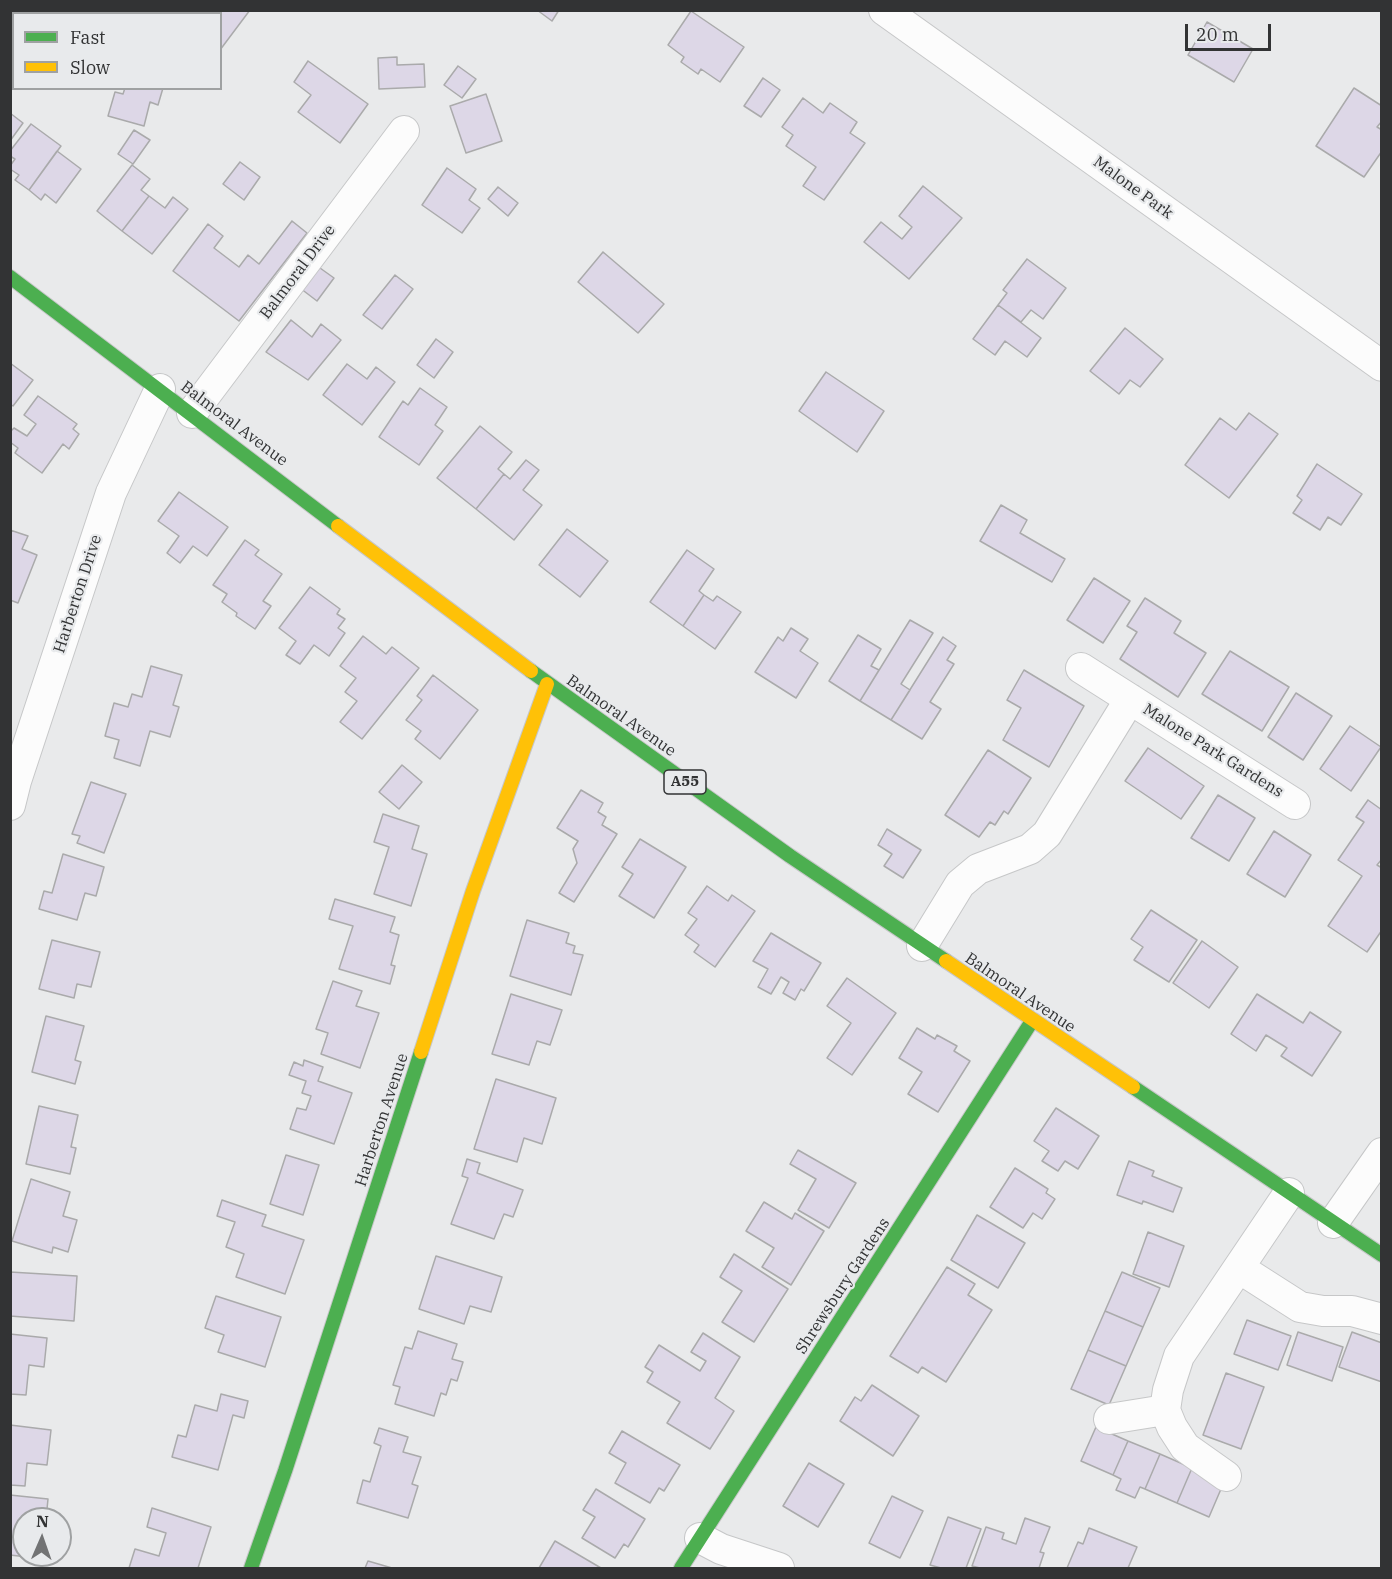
<!DOCTYPE html>
<style>
body{margin:0}
#map{position:relative;width:1392px;height:1579px;overflow:hidden;background:#e9eaeb;font-family:"IBM Plex Serif",serif}
canvas{display:block}
.frame{position:absolute;inset:0;border:12px solid #323334;pointer-events:none}
.legend{position:absolute;left:12px;top:12px;width:210px;height:78px;box-sizing:border-box;background:#e8eaec;border:2px solid #9fa1a2;margin:0;padding:8px 10px;list-style:none;font-size:18px;color:#323334}
.legend li{display:flex;align-items:center;gap:12px;height:30px}
.legend b{width:30px;border:2px solid #9fa1a2}
.north{position:absolute;left:12px;top:1507px;width:60px;height:60px;box-sizing:border-box;background:#e8eaec;border:2px solid #9fa1a2;border-radius:50%;rotate:2deg;font-size:16px;font-weight:700;line-height:24px;text-align:center;color:#323334}
.north::after{content:'';display:block;margin:auto;width:21px;height:27px;background:#727374;clip-path:polygon(50% 0,100% 100%,50% 72%,0 100%)}
.scale{position:absolute;left:1185px;top:24px;width:86px;height:27px;box-sizing:border-box;border:3px solid #323334;border-top:0;padding-left:8px;font-size:18px;line-height:21px;white-space:nowrap;color:#323334;-webkit-text-stroke:4px #e8eaec;paint-order:stroke}
</style>
<div id="map">
<canvas width="1392" height="1579"></canvas>
<div class="frame"></div>
<ul class="legend">
<li><b style="height:8px;background:#4caf50"></b>Fast</li>
<li><b style="height:8px;background:#ffc107"></b>Slow</li>
</ul>
<div class="north">N</div>
<div class="scale">20 m</div>
</div>
<script>
const ctx = document.querySelector('canvas').getContext('2d');
ctx.lineJoin = 'round';
function fill(path, color) {
  ctx.fillStyle = color;
  ctx.fill(path, 'evenodd');
}
function toPath(rows) {
  const path = new Path2D();
  for (const r of rows) {
    path.moveTo(r[0], r[1]);
    for (let i = 2; i < r.length; i += 2) path.lineTo(r[i], r[i + 1]);
  }
  return path;
}
function strokePath(path, color, width, dash) {
  ctx.strokeStyle = color;
  ctx.lineWidth = width;
  ctx.lineCap = dash ? 'butt' : 'round';
  ctx.setLineDash(dash || []);
  ctx.stroke(path);
}
function label(font, color, halo, rows, align = 'center') {
  ctx.font = font + ' "IBM Plex Serif",serif';
  ctx.lineWidth = 4.5;
  ctx.setLineDash([]);
  ctx.textBaseline = 'middle';
  ctx.strokeStyle = halo;
  ctx.fillStyle = color;
  for (const [text, x, y, turn = 0] of rows) {
    ctx.save();
    ctx.translate(x, y);
    ctx.rotate((+turn || 0) * Math.PI / 180);
    ctx.textAlign = isNaN(turn) ? turn : align;
    if (halo) ctx.strokeText(text, 0, 0);
    ctx.fillText(text, 0, 0);
    ctx.restore();
  }
}
const building = toPath([
 [191,10,250,10,220,50,220,14,188,14,191,10],
 [537,10,559,10,552,21,537,10],
 [691,11,744,47,720,82,701,69,698,74,681,62,684,57,668,45,691,11],
 [1207,22,1253,49,1234,82,1188,55,1207,22],
 [397,57,397,65,424,64,425,87,379,89,378,58,397,57],
 [308,61,368,104,340,143,298,112,311,95,294,82,308,61],
 [458,66,476,79,462,98,444,85,458,66],
 [763,78,780,90,761,117,744,106,763,78],
 [125,88,163,88,158,105,150,102,144,126,108,116,115,92,123,94,125,88],
 [1354,88,1382,106,1382,121,1377,127,1382,130,1382,151,1364,177,1316,146,1354,88],
 [486,94,502,141,466,153,450,106,486,94],
 [803,98,823,113,830,103,857,122,850,133,865,143,824,200,803,186,816,167,786,146,793,135,782,127,803,98],
 [10,113,23,123,10,141,10,113],
 [31,124,61,146,29,190,15,180,19,175,10,169,10,166,15,159,10,156,10,151,31,124],
 [134,130,150,140,133,164,118,154,134,130],
 [57,151,81,169,56,203,45,194,41,200,29,190,57,151],
 [240,162,260,177,244,200,223,184,240,162],
 [132,165,150,179,141,190,149,196,122,231,97,211,132,165],
 [447,168,476,189,469,200,480,208,462,233,422,205,447,168],
 [923,186,962,218,909,279,864,242,881,222,902,239,912,227,899,216,923,186],
 [498,187,518,203,508,216,488,199,498,187],
 [149,196,165,208,173,197,188,209,152,254,122,231,149,196],
 [292,221,307,233,239,321,173,271,208,224,223,236,214,248,239,267,248,255,259,264,292,221],
 [603,252,664,304,638,333,578,282,603,252],
 [1027,259,1066,288,1043,319,1031,310,1021,322,998,305,1007,293,1003,290,1027,259],
 [313,263,334,278,317,301,296,285,313,263],
 [395,275,413,289,382,329,363,315,395,275],
 [998,305,1041,338,1027,357,1005,341,995,355,973,339,998,305],
 [291,320,312,337,321,324,341,340,308,380,266,352,291,320],
 [1125,328,1163,359,1140,387,1130,380,1119,394,1090,371,1125,328],
 [436,339,453,352,434,378,417,365,436,339],
 [10,363,33,380,13,406,10,404,10,363],
 [347,364,367,379,376,367,395,382,362,425,323,395,347,364],
 [826,372,884,411,857,452,799,411,826,372],
 [420,388,447,407,435,425,443,431,419,465,379,437,403,401,408,405,420,388],
 [38,396,77,424,73,429,79,434,69,449,63,444,42,473,15,453,18,448,10,442,10,432,14,428,27,436,36,424,24,415,38,396],
 [1249,413,1278,434,1229,498,1185,465,1220,418,1236,430,1249,413],
 [480,426,512,452,498,469,504,474,476,509,437,478,480,426],
 [526,460,539,470,523,490,542,505,514,540,476,509,504,474,510,479,526,460],
 [1317,464,1362,494,1341,525,1328,517,1320,530,1293,513,1302,500,1297,496,1317,464],
 [179,492,228,527,207,556,193,546,180,563,167,553,179,536,158,521,179,492],
 [1001,505,1027,520,1020,533,1065,559,1052,582,980,541,1001,505],
 [567,529,608,561,580,597,539,565,567,529],
 [10,530,28,536,22,549,37,555,18,603,10,600,10,530],
 [245,540,259,550,255,555,282,574,263,601,271,606,255,629,236,616,237,613,222,602,227,594,213,585,245,540],
 [687,550,714,569,699,591,704,595,683,626,650,602,687,550],
 [1094,578,1130,601,1103,643,1067,620,1094,578],
 [310,587,340,609,337,614,345,619,338,628,345,633,329,656,314,645,300,664,286,655,296,641,279,628,310,587],
 [704,595,713,601,717,596,741,612,715,649,683,626,704,595],
 [1145,598,1181,621,1174,633,1206,653,1178,697,1120,659,1137,632,1127,626,1145,598],
 [910,620,933,633,901,684,910,690,891,720,860,701,910,620],
 [791,628,808,639,800,651,818,663,796,698,755,672,778,637,783,641,791,628],
 [858,635,881,649,871,666,879,670,860,701,829,681,858,635],
 [363,636,386,654,392,647,419,668,362,739,340,722,357,701,345,692,356,678,340,666,363,636],
 [943,637,956,646,947,660,954,664,930,702,941,709,922,739,891,720,943,637],
 [1230,651,1289,687,1262,731,1202,694,1230,651],
 [151,666,182,675,173,705,179,707,170,737,150,731,140,766,114,758,119,740,105,736,114,703,128,707,132,694,142,697,151,666],
 [1024,670,1084,706,1049,767,1003,740,1021,708,1007,700,1024,670],
 [433,675,478,710,440,759,415,739,421,731,406,720,422,700,417,696,433,675],
 [1296,693,1332,716,1303,760,1268,737,1296,693],
 [1350,726,1381,747,1351,791,1320,769,1350,726],
 [1148,748,1204,786,1181,819,1125,781,1148,748],
 [988,750,1031,778,1008,814,1004,811,995,825,990,822,979,837,945,815,988,750],
 [402,765,422,782,399,809,379,792,402,765],
 [91,782,126,794,104,853,77,843,80,836,72,834,91,782],
 [581,790,603,803,598,812,606,817,602,825,617,834,574,902,559,893,577,863,573,849,578,841,557,828,581,790],
 [1218,795,1255,818,1229,861,1191,838,1218,795],
 [1368,800,1382,810,1382,859,1377,865,1382,868,1382,930,1367,952,1328,926,1362,876,1338,860,1364,822,1356,817,1368,800],
 [383,814,419,826,412,849,427,854,411,906,374,894,389,847,374,842,383,814],
 [887,829,921,850,903,878,884,866,892,854,878,845,887,829],
 [1274,831,1311,855,1285,897,1247,874,1274,831],
 [640,839,686,867,654,918,619,896,633,874,622,867,640,839],
 [63,854,104,867,96,896,85,893,77,920,39,909,44,891,52,893,63,854],
 [707,886,728,901,732,895,755,911,715,967,694,952,699,945,685,935,697,919,688,913,707,886],
 [335,899,395,917,390,932,399,935,391,965,395,966,390,984,339,969,353,926,329,919,335,899],
 [1151,910,1197,940,1169,982,1134,960,1143,947,1131,939,1151,910],
 [527,920,569,933,566,943,575,946,573,953,583,955,571,995,510,976,527,920],
 [771,933,821,963,804,991,801,989,795,1000,783,993,789,982,781,977,771,994,758,987,768,969,753,961,771,933],
 [52,940,100,952,91,987,77,984,74,998,39,989,52,940],
 [1202,941,1238,967,1209,1008,1173,983,1202,941],
 [847,978,896,1013,852,1075,827,1058,851,1023,827,1006,847,978],
 [333,981,362,991,356,1006,379,1013,360,1068,321,1054,328,1033,316,1029,333,981],
 [511,994,562,1010,550,1045,537,1041,529,1065,492,1054,511,994],
 [1257,994,1303,1023,1310,1012,1341,1032,1312,1076,1281,1056,1287,1048,1266,1035,1256,1051,1231,1034,1257,994],
 [46,1016,84,1026,75,1060,81,1062,75,1084,32,1072,46,1016],
 [917,1028,935,1039,937,1035,957,1046,954,1051,970,1061,938,1112,908,1094,922,1072,899,1058,917,1028],
 [304,1060,323,1067,318,1081,352,1093,334,1144,290,1129,297,1108,306,1110,311,1096,302,1093,306,1081,289,1075,294,1062,303,1066,304,1060],
 [496,1079,556,1098,542,1144,524,1138,517,1162,474,1149,496,1079],
 [39,1106,78,1115,71,1147,76,1148,70,1174,26,1164,39,1106],
 [1056,1108,1099,1136,1078,1169,1065,1161,1058,1171,1042,1161,1049,1151,1034,1141,1056,1108],
 [798,1150,856,1183,829,1228,798,1210,816,1179,790,1164,798,1150],
 [286,1155,319,1165,303,1215,270,1204,286,1155],
 [467,1159,480,1163,477,1173,523,1190,513,1217,504,1214,494,1239,451,1224,468,1178,462,1176,467,1159],
 [1129,1161,1154,1171,1152,1176,1182,1188,1173,1212,1143,1201,1142,1204,1117,1195,1129,1161],
 [1015,1168,1048,1189,1046,1193,1055,1199,1042,1219,1033,1213,1023,1228,990,1207,1015,1168],
 [31,1179,70,1192,63,1216,77,1220,68,1252,53,1247,52,1253,12,1241,31,1179],
 [222,1200,266,1215,262,1226,304,1240,285,1294,236,1277,244,1254,226,1247,235,1222,217,1216,222,1200],
 [764,1202,792,1219,795,1213,824,1231,791,1285,762,1267,774,1248,746,1231,764,1202],
 [977,1215,1025,1243,998,1288,951,1260,977,1215],
 [1148,1232,1184,1246,1169,1287,1133,1274,1148,1232],
 [734,1254,788,1289,754,1342,722,1322,742,1291,720,1277,734,1254],
 [436,1256,502,1277,491,1312,470,1306,464,1324,419,1309,436,1256],
 [947,1267,975,1284,968,1295,992,1310,946,1382,922,1367,918,1373,890,1356,947,1267],
 [10,1272,77,1276,74,1321,10,1316,10,1272],
 [1122,1272,1160,1288,1143,1327,1105,1311,1122,1272],
 [216,1296,281,1317,265,1367,218,1352,224,1335,205,1328,216,1296],
 [1105,1311,1143,1327,1126,1366,1088,1350,1105,1311],
 [1247,1320,1291,1336,1278,1370,1234,1354,1247,1320],
 [418,1331,457,1344,452,1359,463,1362,457,1381,451,1379,446,1395,441,1393,434,1416,395,1404,400,1387,393,1385,405,1347,412,1349,418,1331],
 [1298,1332,1343,1347,1332,1381,1287,1365,1298,1332],
 [1352,1332,1382,1343,1382,1382,1339,1367,1352,1332],
 [703,1333,740,1357,715,1398,734,1411,710,1449,667,1423,680,1402,647,1382,653,1372,645,1367,659,1345,700,1371,706,1361,691,1352,703,1333],
 [10,1334,47,1338,44,1367,29,1365,26,1395,10,1394,10,1334],
 [1088,1350,1126,1366,1109,1405,1071,1389,1088,1350],
 [1226,1373,1264,1387,1241,1449,1203,1435,1226,1373],
 [872,1385,919,1416,893,1456,840,1421,855,1397,861,1401,872,1385],
 [221,1394,248,1401,244,1418,233,1415,218,1470,172,1457,178,1435,186,1437,195,1405,217,1411,221,1394],
 [10,1425,51,1430,47,1465,27,1463,25,1486,10,1485,10,1425],
 [1096,1427,1128,1441,1113,1475,1081,1461,1096,1427],
 [379,1428,408,1437,403,1452,421,1457,412,1484,418,1486,408,1518,357,1503,363,1480,370,1482,381,1446,374,1443,379,1428],
 [622,1431,680,1465,664,1491,659,1488,650,1503,615,1483,626,1463,609,1453,622,1431],
 [1128,1441,1160,1454,1145,1489,1140,1487,1135,1498,1116,1490,1121,1479,1113,1475,1128,1441],
 [1160,1454,1192,1468,1177,1503,1145,1489,1160,1454],
 [809,1463,844,1484,818,1527,783,1506,809,1463],
 [1192,1468,1224,1482,1209,1517,1177,1503,1192,1468],
 [596,1489,645,1519,628,1547,624,1544,615,1558,582,1538,595,1517,583,1510,596,1489],
 [10,1495,48,1499,46,1519,24,1519,24,1555,28,1555,27,1557,10,1555,10,1495],
 [892,1496,923,1511,900,1558,869,1543,892,1496],
 [152,1508,211,1527,198,1568,129,1568,135,1549,159,1556,166,1533,147,1527,152,1508],
 [948,1517,981,1529,966,1568,941,1568,930,1565,948,1517],
 [1025,1518,1050,1527,1040,1552,1044,1553,1039,1568,980,1568,972,1566,986,1527,1004,1533,1002,1539,1016,1544,1025,1518],
 [1089,1528,1137,1547,1128,1568,1067,1568,1078,1542,1083,1544,1089,1528],
 [555,1541,601,1568,539,1568,555,1541],
 [368,1561,392,1568,365,1568,368,1561]
]);
const street = toPath([
 [884,10,1382,366],
 [192,413,404,131],
 [1081,668,1295,804],
 [10,805,16,781,111,493,160,389],
 [922,946,960,884,978,869,1030,849,1047,834,1130,699],
 [1333,1223,1382,1153],
 [1239,1268,1300,1307,1323,1311,1352,1311,1382,1319],
 [1109,1419,1165,1410],
 [1226,1476,1185,1447,1172,1427,1165,1410,1168,1390,1179,1356,1289,1193],
 [700,1538,721,1549,779,1568]
]);
const fast = toPath([
 [10,277,338,526],
 [531,671,790,856,946,961],
 [1133,1087,1382,1255],
 [251,1568,285,1471,421,1052],
 [681,1568,1032,1021]
]);
const slow = toPath([
 [338,526,531,671],
 [946,961,1133,1087],
 [421,1052,473,891,547,684]
]);
const shields = [
 [685,782,42]
];
const shieldNames = [
 ["A55",685,782]
];
const streetNames = [
 ["Malone Park",1133,188,36],
 ["Balmoral Drive",298,272,-53],
 ["Balmoral Avenue",234,424,37],
 ["Harberton Drive",78,594,-72],
 ["Balmoral Avenue",621,716,35],
 ["Malone Park Gardens",1213,751,32],
 ["Balmoral Avenue",1020,993,34],
 ["Harberton Avenue",382,1120,-72],
 ["Shrewsbury Gardens",843,1286,-57]
];
fill(building, '#ddd7e7');
strokePath(building, '#aaaaab', 1.5);
strokePath(street, '#c6c7c8', 32);
strokePath(fast, '#c6c7c8', 16);
strokePath(slow, '#c6c7c8', 16);
strokePath(street, '#fcfcfc', 30);
strokePath(fast, '#4caf50', 14);
strokePath(slow, '#ffc107', 14);
for (const [x, y, w] of shields) {
  const box = new Path2D();
  box.roundRect(x - w / 2, y - 12, w, 24, 4.5);
  ctx.fillStyle = '#e8eaec';
  ctx.fill(box);
  strokePath(box, '#323334', 1.5);
}
label('bold 15px', '#323334', null, shieldNames);
label('16px', '#323334', '#e8eaec', streetNames);
</script>
